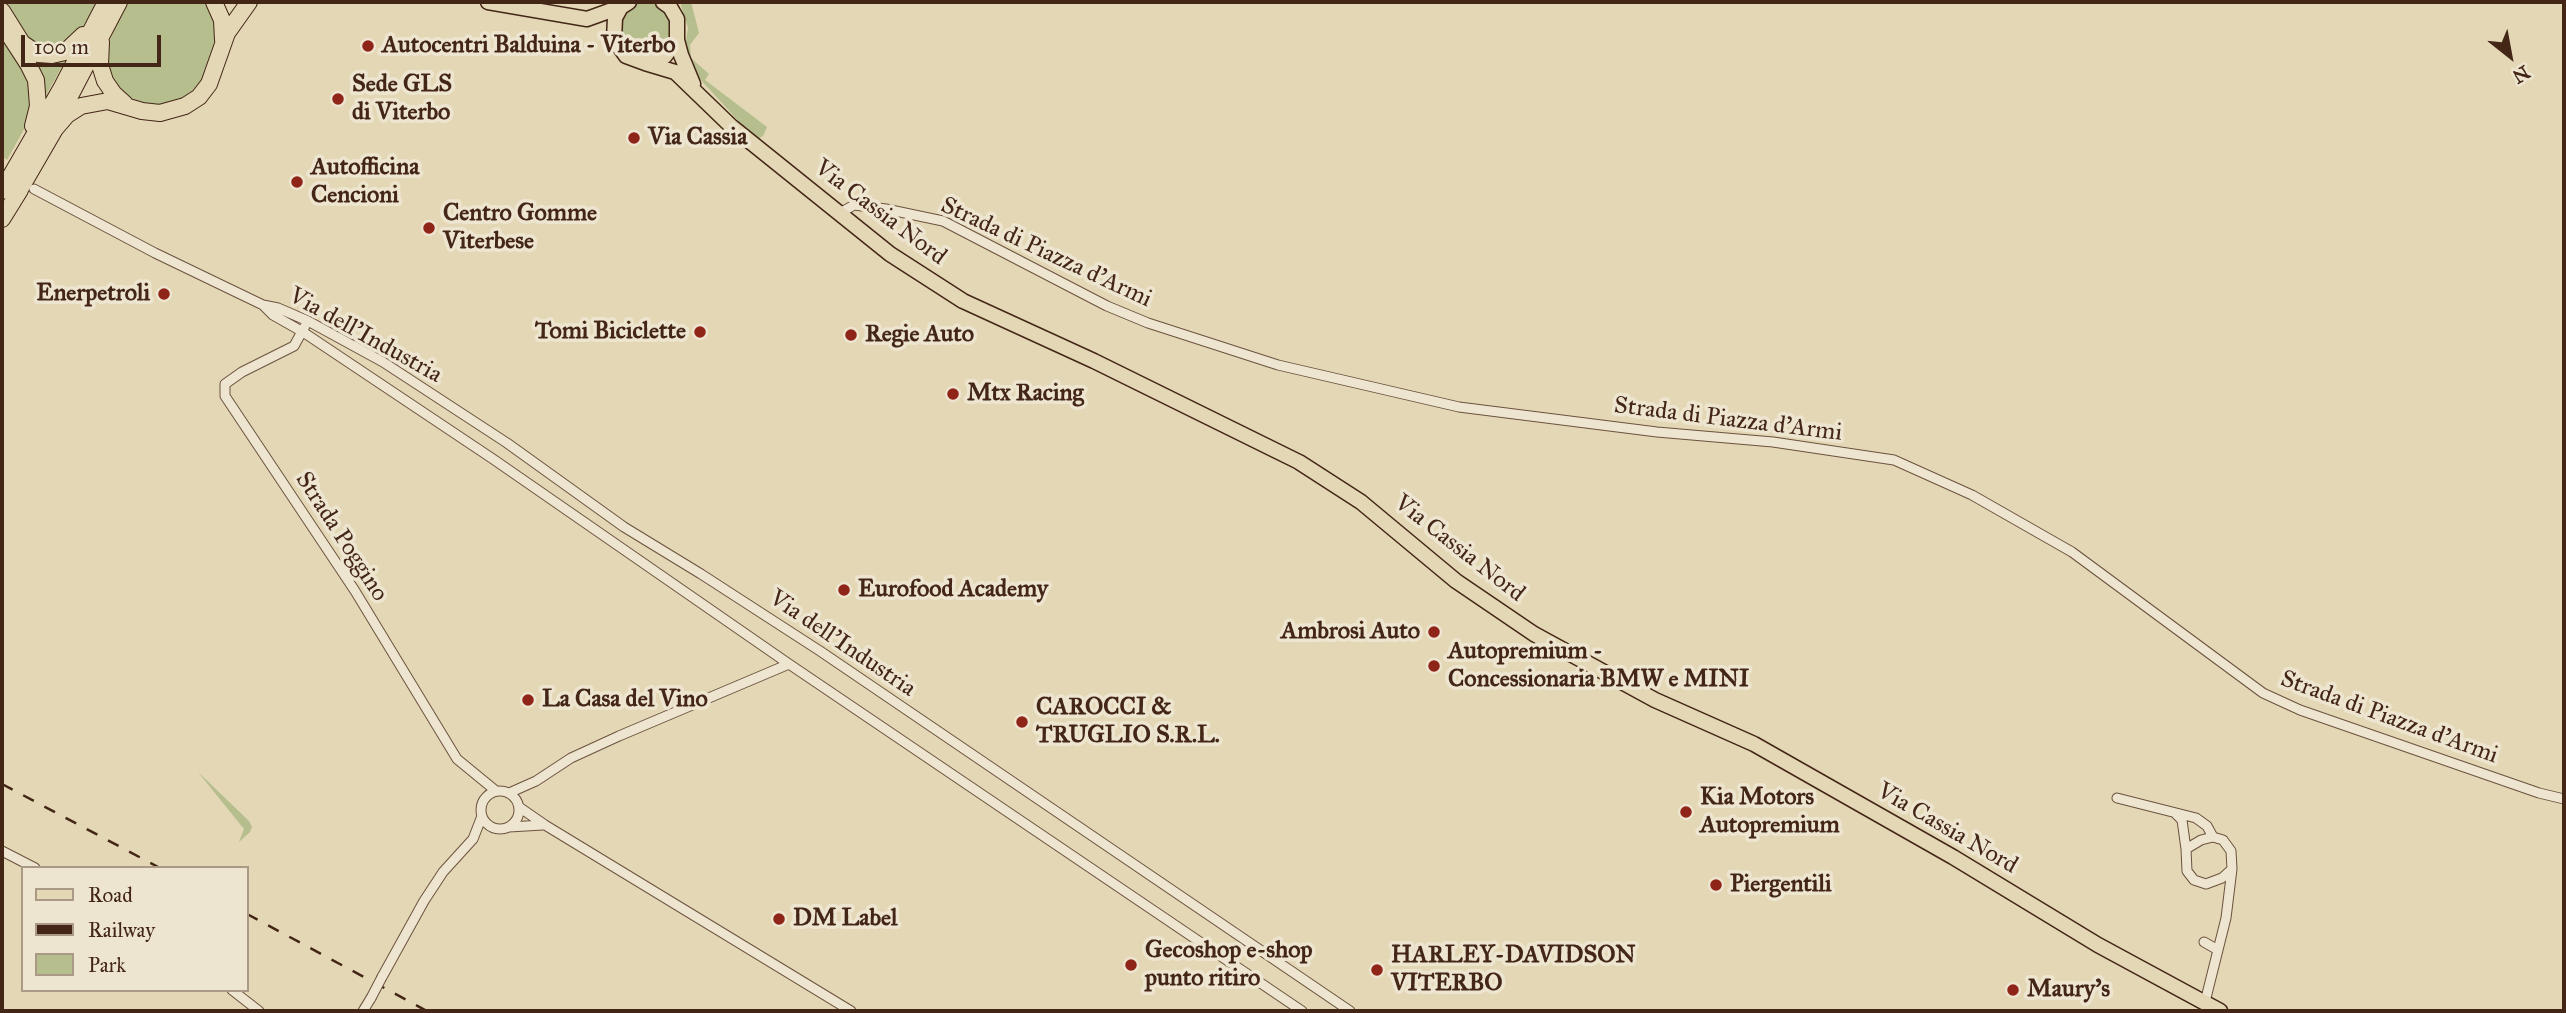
<!DOCTYPE html>
<style>
body{margin:0}
#map{position:relative;width:2566px;height:1013px;overflow:hidden;background:#e3d7b5;font-family:"IM FELL Great Primer",serif}
canvas{display:block}
.frame{position:absolute;inset:0;border:4px solid #442617;pointer-events:none}
.legend{position:absolute;left:21px;top:866px;width:228px;height:126px;box-sizing:border-box;background:#ede5cf;border:2px solid #a99985;margin:0;padding:9px 12px;list-style:none;font-size:21px;color:#442617}
.legend li{display:flex;align-items:center;gap:14px;height:35px}
.legend b{width:35px;border:2px solid #a99985}
.north{position:absolute;left:2475px;top:21px;width:70px;height:70px;-webkit-text-stroke:5px #ede5cf;paint-order:stroke;rotate:149deg;font-size:19px;font-weight:700;line-height:28px;text-align:center;color:#442617}
.north::after{content:'';display:block;margin:auto;width:24px;height:32px;background:#442617;clip-path:polygon(50% 0,100% 100%,50% 72%,0 100%)}
.scale{position:absolute;left:21px;top:35px;width:140px;height:32px;box-sizing:border-box;border:4px solid #442617;border-top:0;padding-left:9px;font-size:21px;line-height:24px;white-space:nowrap;color:#442617;-webkit-text-stroke:5px #ede5cf;paint-order:stroke}
</style>
<div id="map">
<canvas width="2566" height="1013"></canvas>
<div class="frame"></div>
<ul class="legend">
<li><b style="height:9px;background:#e3d7b5"></b>Road</li>
<li><b style="height:9px;background:#442617"></b>Railway</li>
<li><b style="height:19px;background:#b5be8c"></b>Park</li>
</ul>
<div class="north">N</div>
<div class="scale">100 m</div>
</div>
<script>
const ctx = document.querySelector('canvas').getContext('2d');
ctx.lineJoin = 'round';
function fill(path, color) {
  ctx.fillStyle = color;
  ctx.fill(path, 'evenodd');
}
function toPath(rows) {
  const path = new Path2D();
  for (const r of rows) {
    if (r.length === 3) {
      path.moveTo(r[0] + r[2], r[1]);
      path.arc(r[0], r[1], r[2], 0, 2 * Math.PI);
      continue;
    }
    path.moveTo(r[0], r[1]);
    for (let i = 2; i < r.length; i += 2) path.lineTo(r[i], r[i + 1]);
  }
  return path;
}
function strokePath(path, color, width, dash) {
  ctx.strokeStyle = color;
  ctx.lineWidth = width;
  ctx.lineCap = dash ? 'butt' : 'round';
  ctx.setLineDash(dash || []);
  ctx.stroke(path);
}
function label(font, color, halo, rows, align = 'center') {
  ctx.font = font + ' "IM FELL Great Primer",serif';
  ctx.lineWidth = 7;
  ctx.setLineDash([]);
  ctx.textBaseline = 'middle';
  ctx.strokeStyle = halo;
  ctx.fillStyle = color;
  for (const [text, x, y, turn = 0] of rows) {
    ctx.save();
    ctx.translate(x, y);
    ctx.rotate((+turn || 0) * Math.PI / 180);
    ctx.textAlign = isNaN(turn) ? turn : align;
    if (halo) ctx.strokeText(text, 0, 0);
    ctx.fillText(text, 0, 0);
    ctx.restore();
  }
}
const green = toPath([
 [4,2,98,2,82,28,66,44,45,49,30,42,6,10],
 [126,2,207,2,214,15,218,41,204,81,189,98,160,107,127,100,106,72,109,42],
 [646,2,658,5,670,17,673,36,663,52,638,57,620,41,621,17,635,4],
 [680,2,691,2,699,33,690,45,691,58,709,74,705,80,767,127,763,136,757,139,743,126,689,67,684,53,688,28],
 [2,34,24,67,32,89,28,122,7,160,2,156],
 [30,55,68,55,43,101],
 [198,772,249,821,252,827,250,832,239,842,244,829]
]);
const street = toPath([
 [34,189,155,253,263,305,278,308,308,321,383,362,507,443,624,527,701,574,820,651,1350,1011],
 [840,213,854,205,886,209,943,221,1107,306,1148,323,1278,365,1459,407,1657,432,1773,442,1894,460,1972,495,2072,552,2263,693,2300,710,2539,793,2564,799],
 [264,306,273,315,303,332,493,459,789,664,1302,1011],
 [305,326,294,346,242,372,225,384,225,396,355,591,457,759,496,791],
 [500,810,19],
 [509,793,536,781,571,758,619,736,789,664],
 [2117,798,2196,818,2207,826,2213,837],
 [519,807,545,825,851,1011],
 [2176,814,2182,820,2186,849],
 [509,827,543,825],
 [2,851,35,868],
 [2204,942,2218,950],
 [382,977,424,901,443,872,473,839,482,816],
 [232,990,259,1011],
 [2205,1002,2226,918,2232,869,2231,851,2223,840,2213,837,2201,840,2186,849,2187,871,2194,880,2206,884,2222,878,2232,869],
 [363,1011,371,998]
]);
const primary = toPath([
 [488,2,587,19,623,6],
 [629,2,621,7,615,18,614,39,626,56,645,63,665,56,677,40,677,19,670,7,663,2],
 [677,40,681,55,693,84],
 [645,63,675,72,732,127,890,254,963,301,1094,361,1299,462,1361,502,1456,581,1534,634,1655,700,1754,744,1953,857,2098,945,2220,1011]
]);
const highway = toPath([
 [214,2,222,20,223,40],
 [2,11,22,43,38,54,52,55,65,52,83,35],
 [2,24,28,64,36,80,38,106,33,126],
 [101,42,100,65,105,81,114,94,125,104],
 [59,117,119,2],
 [2,191,62,87,106,2],
 [15,198,55,129,67,115,81,106,108,101,142,111,160,113,185,106,199,97,209,84,227,33,249,2],
 [2,219,20,190]
]);
const rail = toPath([
 [2,784,160,868],
 [247,914,427,1011]
]);
const streetBridge = toPath([
 [371,998,382,977]
]);
const markers = [
 [368,46,7,"#8f2418"],
 [338,99,7,"#8f2418"],
 [634,138,7,"#8f2418"],
 [297,182,7,"#8f2418"],
 [429,228,7,"#8f2418"],
 [164,294,7,"#8f2418"],
 [700,332,7,"#8f2418"],
 [851,335,7,"#8f2418"],
 [953,394,7,"#8f2418"],
 [844,590,7,"#8f2418"],
 [1434,632,7,"#8f2418"],
 [1434,666,7,"#8f2418"],
 [528,700,7,"#8f2418"],
 [1022,722,7,"#8f2418"],
 [1686,812,7,"#8f2418"],
 [1716,885,7,"#8f2418"],
 [779,919,7,"#8f2418"],
 [1131,965,7,"#8f2418"],
 [1377,970,7,"#8f2418"],
 [2013,990,7,"#8f2418"]
];
const poiNames = [
 ["Autocentri Balduina - Viterbo",382,46],
 ["Sede GLS",352,85],
 ["di Viterbo",352,113],
 ["Via Cassia",648,138],
 ["Autofficina",311,168],
 ["Cencioni",311,196],
 ["Centro Gomme",443,214],
 ["Viterbese",443,242],
 ["Enerpetroli",150,294,"right"],
 ["Tomi Biciclette",686,332,"right"],
 ["Regie Auto",865,335],
 ["Mtx Racing",967,394],
 ["Eurofood Academy",858,590],
 ["Ambrosi Auto",1420,632,"right"],
 ["Autopremium -",1448,652],
 ["Concessionaria BMW e MINI",1448,680],
 ["La Casa del Vino",542,700],
 ["CAROCCI &",1036,708],
 ["TRUGLIO S.R.L.",1036,736],
 ["Kia Motors",1700,798],
 ["Autopremium",1700,826],
 ["Piergentili",1730,885],
 ["DM Label",793,919],
 ["Gecoshop e-shop",1145,951],
 ["punto ritiro",1145,979],
 ["HARLEY-DAVIDSON",1391,956],
 ["VITERBO",1391,984],
 ["Maury's",2027,990]
];
const streetNames = [
 ["Via Cassia Nord",880,213,37],
 ["Strada di Piazza d'Armi",1046,253,25],
 ["Via dell'Industria",365,336,29],
 ["Strada di Piazza d'Armi",1728,420,7],
 ["Strada Poggino",341,537,57],
 ["Via Cassia Nord",1459,549,38],
 ["Via dell'Industria",842,644,34],
 ["Strada di Piazza d'Armi",2389,718,20],
 ["Via Cassia Nord",1947,829,30]
];
fill(green, '#b5be8c');
strokePath(street, '#6c523e', 11);
strokePath(primary, '#442617', 17);
strokePath(highway, '#442617', 18);
strokePath(street, '#ede5cf', 9);
strokePath(primary, '#e3d7b5', 14);
strokePath(highway, '#e3d7b5', 16);
strokePath(rail, '#442617', 2.5, [12, 12]);
strokePath(streetBridge, '#6c523e', 11, []);
strokePath(streetBridge, '#ede5cf', 9);
for (const [x, y, r, color] of markers) {
  const dot = new Path2D();
  dot.arc(x, y, r, 0, 2 * Math.PI);
  ctx.fillStyle = color;
  ctx.fill(dot);
  strokePath(dot, '#ede5cf', 2.5);
}
label('bold 24px', '#442617', '#ede5cf', poiNames, 'left');
label('24px', '#442617', '#ede5cf', streetNames);
</script>
